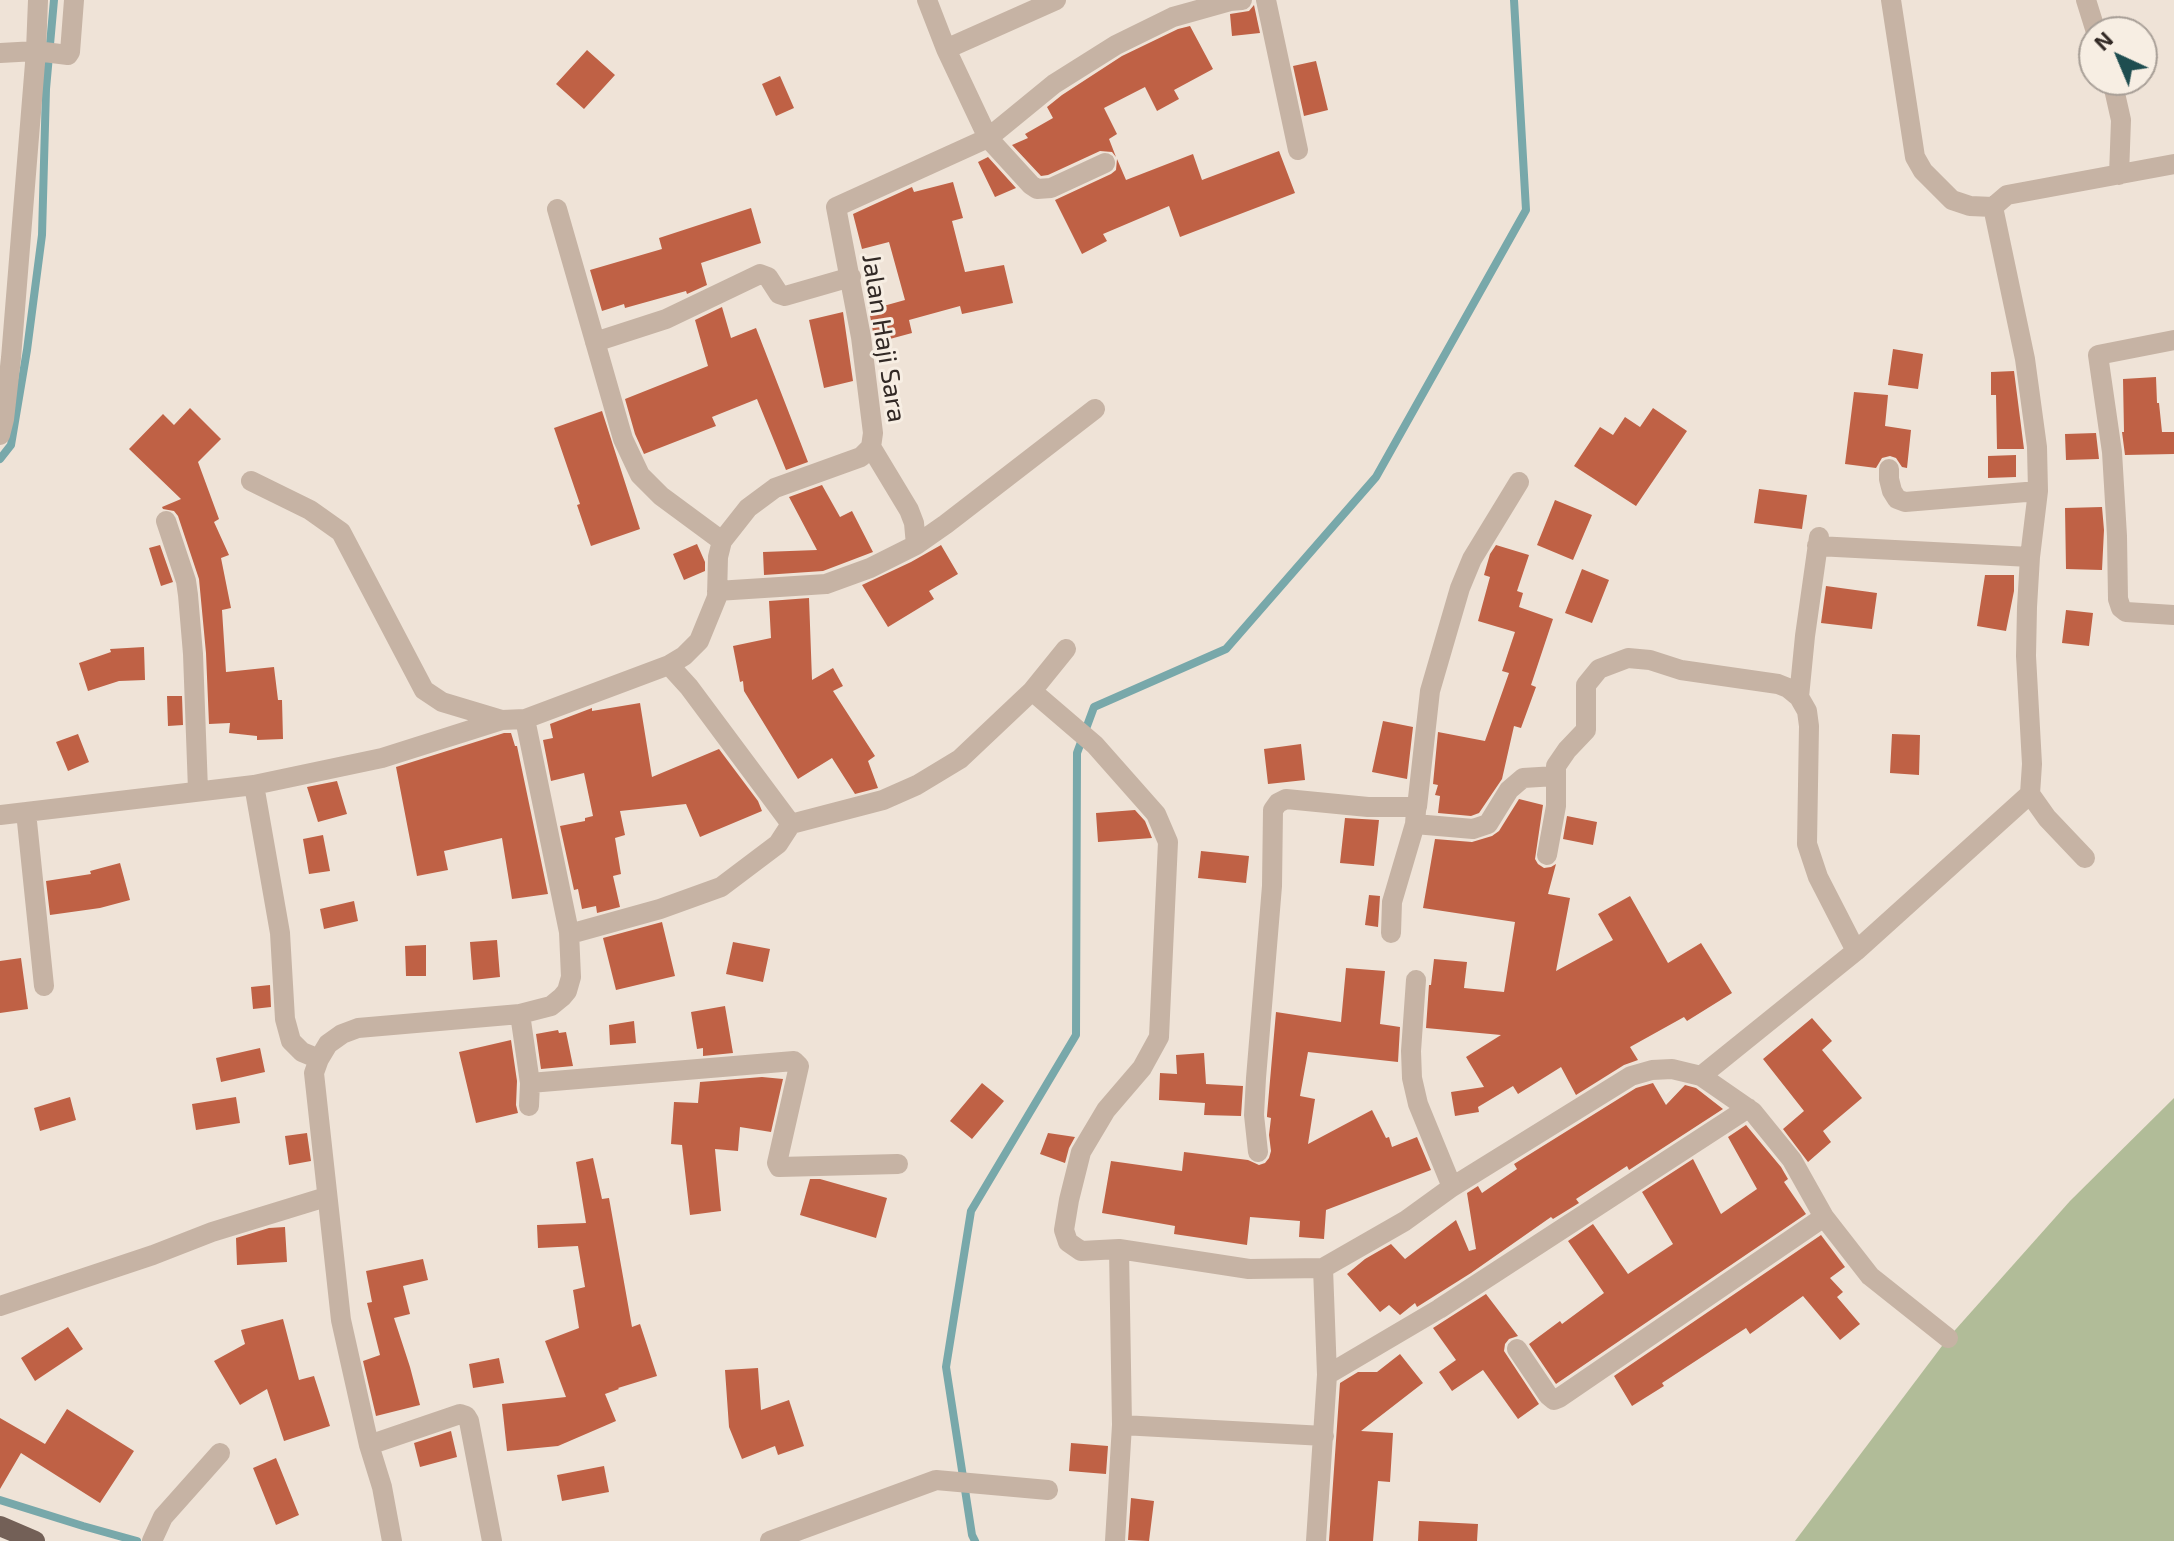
<!DOCTYPE html>
<style>
body{margin:0}
#map{position:relative;width:2174px;height:1541px;overflow:hidden;background:#efe3d7;font-family:"Exo 2",sans-serif}
canvas{display:block}
.north{position:absolute;left:2078px;top:16px;width:80px;height:80px;box-sizing:border-box;background:#f7eee3;border:2px solid #a89f97;border-radius:50%;rotate:316deg;font-size:22px;font-weight:700;line-height:32px;text-align:center;color:#322925}
.north::after{content:'';display:block;margin:auto;width:28px;height:36px;background:#1e4d50;clip-path:polygon(50% 0,100% 100%,50% 72%,0 100%)}
</style>
<div id="map">
<canvas width="2174" height="1541"></canvas>
<div class="north">N</div>
</div>
<script>
const ctx = document.querySelector('canvas').getContext('2d');
ctx.lineJoin = 'round';
function fill(path, color) {
  ctx.fillStyle = color;
  ctx.fill(path, 'evenodd');
}
function toPath(rows) {
  const path = new Path2D();
  for (const r of rows) {
    path.moveTo(r[0], r[1]);
    for (let i = 2; i < r.length; i += 2) path.lineTo(r[i], r[i + 1]);
  }
  return path;
}
function strokePath(path, color, width, dash) {
  ctx.strokeStyle = color;
  ctx.lineWidth = width;
  ctx.lineCap = dash ? 'butt' : 'round';
  ctx.setLineDash(dash || []);
  ctx.stroke(path);
}
function label(font, color, halo, rows, align = 'center') {
  ctx.font = font + ' "Exo 2",sans-serif';
  ctx.lineWidth = 6;
  ctx.setLineDash([]);
  ctx.textBaseline = 'middle';
  ctx.strokeStyle = halo;
  ctx.fillStyle = color;
  for (const [text, x, y, turn = 0] of rows) {
    ctx.save();
    ctx.translate(x, y);
    ctx.rotate((+turn || 0) * Math.PI / 180);
    ctx.textAlign = isNaN(turn) ? turn : align;
    if (halo) ctx.strokeText(text, 0, 0);
    ctx.fillText(text, 0, 0);
    ctx.restore();
  }
}
const green = toPath([
 [2174,1098,2174,1541,1795,1541,1948,1338,2070,1201]
]);
const stream = toPath([
 [0,459,11,445,27,350,42,235,46,89,54,0],
 [0,1500,83,1526,137,1541],
 [975,1541,972,1535,946,1367,971,1211,1076,1035,1077,753,1094,707,1226,649,1376,477,1526,210,1514,0]
]);
const building = toPath([
 [1254,5,1260,33,1232,36,1230,14,1249,11],
 [1190,26,1213,69,1174,90,1179,99,1157,111,1145,87,1104,108,1117,134,1109,139,1116,157,1112,152,1100,151,1048,175,1041,176,1012,145,1028,138,1025,134,1053,118,1047,107,1062,95,1122,56,1178,29],
 [587,50,615,75,584,109,556,84],
 [1316,61,1328,110,1304,116,1293,66],
 [780,76,794,108,776,116,762,84],
 [1279,151,1295,193,1180,237,1169,206,1103,234,1107,241,1082,254,1055,200,1111,174,1116,170,1117,159,1126,180,1193,154,1202,180],
 [988,157,1016,188,995,197,978,162],
 [953,182,963,218,952,221,965,272,1004,265,1013,303,962,314,960,306,909,320,912,333,875,343,869,310,905,300,889,242,862,249,853,214,912,187,914,192],
 [751,208,761,243,701,263,707,285,687,294,686,291,625,308,624,304,602,311,590,270,662,249,659,238],
 [722,307,731,338,756,328,808,462,786,470,757,399,712,417,716,426,644,454,635,434,625,399,708,366,695,320],
 [843,312,853,381,824,388,809,320],
 [1893,349,1923,354,1918,389,1888,385],
 [2014,371,2024,449,1997,449,1996,395,1991,395,1991,372],
 [2156,377,2157,403,2159,403,2162,432,2174,432,2174,454,2125,455,2122,432,2124,432,2123,379],
 [1854,392,1888,395,1885,426,1911,430,1907,468,1902,467,1896,458,1890,456,1882,458,1876,468,1845,464],
 [190,408,221,439,198,462,219,519,214,522,229,555,221,558,231,608,222,610,226,672,274,667,278,700,282,700,283,739,257,740,257,736,229,733,230,723,209,724,206,653,199,579,178,516,174,511,163,509,162,507,181,499,129,449,163,414,174,425],
 [1653,408,1687,431,1636,506,1574,466,1600,427,1613,435,1625,417,1640,427],
 [602,411,640,529,591,546,577,505,580,504,554,428],
 [2096,433,2099,459,2066,460,2065,434],
 [2016,455,2016,477,1988,478,1988,456],
 [822,485,840,517,852,511,873,552,823,571,764,575,763,552,817,550,789,497],
 [1759,489,1807,495,1802,529,1754,523],
 [1555,500,1592,515,1573,560,1537,545],
 [2102,507,2104,530,2102,570,2066,569,2065,508],
 [697,544,705,562,705,571,684,580,673,554],
 [160,545,173,582,161,586,149,548],
 [941,545,958,574,929,591,934,599,888,627,862,585,911,562],
 [1496,545,1529,555,1517,591,1523,593,1519,607,1553,619,1531,685,1536,687,1521,728,1514,726,1502,779,1479,813,1471,816,1438,813,1440,796,1435,795,1438,785,1433,784,1438,732,1485,741,1509,673,1502,671,1515,632,1478,621,1490,577,1484,575,1490,554],
 [1582,569,1609,580,1592,623,1565,613],
 [1985,575,2014,575,2014,591,2006,631,1977,626],
 [1826,586,1877,593,1872,629,1821,623],
 [809,598,812,680,833,668,843,686,833,691,875,756,868,761,878,788,855,794,832,758,798,779,744,691,743,681,740,682,733,646,771,638,769,601],
 [2066,610,2093,613,2089,646,2062,643],
 [144,647,145,680,119,681,88,691,79,663,111,652,110,649],
 [167,696,182,696,183,725,168,726],
 [640,703,652,777,719,749,758,801,762,811,700,837,686,804,620,811,625,835,615,838,621,874,613,876,620,907,597,913,596,906,582,909,578,889,574,890,560,826,585,821,585,818,593,816,584,773,551,781,543,740,553,738,550,724,592,708,592,711],
 [1383,721,1413,727,1407,779,1372,772],
 [504,733,511,733,515,746,517,746,548,894,512,899,502,838,444,851,448,870,417,876,396,767],
 [78,734,89,762,68,771,56,742],
 [1892,734,1920,735,1919,775,1890,773],
 [1301,744,1305,780,1268,784,1264,749],
 [337,781,347,814,318,822,307,787],
 [1519,799,1543,805,1535,859,1538,864,1544,868,1551,867,1556,864,1548,894,1570,898,1556,971,1613,940,1598,914,1630,896,1668,963,1701,943,1732,993,1687,1021,1684,1017,1630,1047,1638,1060,1624,1065,1576,1095,1561,1067,1518,1094,1513,1086,1478,1107,1479,1112,1455,1116,1451,1092,1484,1087,1466,1057,1501,1035,1426,1028,1429,985,1431,985,1434,959,1467,962,1464,988,1504,992,1515,922,1423,908,1435,839,1472,842,1492,836,1499,831],
 [1135,810,1145,821,1152,838,1098,842,1096,813],
 [1567,816,1597,822,1593,845,1563,839],
 [1345,818,1379,820,1374,866,1340,863],
 [323,835,330,871,309,874,303,839],
 [1201,851,1249,856,1246,883,1198,878],
 [120,863,130,900,100,908,50,915,46,881,91,874,90,871],
 [1369,895,1380,896,1378,927,1365,925],
 [354,901,358,921,324,929,320,909],
 [662,922,675,976,616,990,603,938],
 [497,940,500,977,473,980,470,942],
 [733,942,770,949,763,982,726,974],
 [426,945,426,976,406,976,405,946],
 [21,958,28,1009,0,1013,0,961],
 [1346,968,1385,971,1380,1024,1400,1027,1398,1062,1308,1052,1300,1096,1315,1099,1308,1144,1372,1110,1386,1138,1389,1137,1392,1147,1417,1137,1431,1170,1326,1210,1324,1239,1299,1237,1300,1221,1250,1217,1247,1245,1174,1234,1175,1226,1102,1213,1111,1161,1182,1171,1184,1152,1248,1160,1259,1165,1265,1163,1269,1158,1271,1151,1269,1135,1271,1118,1267,1117,1267,1115,1276,1012,1341,1022],
 [270,985,271,1007,253,1009,251,987],
 [725,1006,733,1053,703,1056,703,1048,697,1049,691,1012],
 [1812,1018,1832,1041,1822,1050,1862,1098,1823,1131,1831,1142,1808,1162,1783,1129,1804,1111,1763,1059],
 [634,1021,636,1043,610,1045,609,1025],
 [558,1030,559,1033,566,1032,573,1066,541,1069,536,1034],
 [511,1040,517,1081,516,1105,518,1113,476,1123,459,1052],
 [260,1048,265,1072,221,1082,216,1058],
 [1204,1053,1206,1084,1243,1086,1241,1116,1204,1115,1205,1103,1159,1100,1160,1073,1177,1074,1176,1055],
 [762,1077,783,1079,771,1132,740,1127,738,1151,715,1149,721,1211,690,1215,682,1145,671,1144,674,1102,698,1103,700,1082],
 [982,1083,1004,1101,972,1139,950,1121],
 [1653,1083,1666,1105,1685,1085,1696,1088,1723,1109,1629,1170,1627,1166,1576,1199,1579,1203,1553,1219,1551,1217,1471,1273,1417,1307,1415,1303,1400,1315,1389,1305,1380,1312,1347,1274,1365,1259,1391,1244,1405,1259,1456,1220,1469,1251,1476,1249,1467,1193,1478,1186,1482,1193,1517,1169,1514,1164,1636,1088],
 [70,1097,76,1120,40,1131,34,1108],
 [236,1097,240,1123,196,1130,192,1104],
 [1746,1125,1781,1167,1788,1179,1784,1182,1806,1214,1556,1384,1529,1344,1560,1321,1562,1324,1604,1293,1568,1241,1593,1224,1628,1274,1673,1244,1642,1192,1693,1159,1721,1214,1757,1189,1728,1137],
 [307,1133,311,1161,289,1165,285,1136],
 [1048,1133,1075,1137,1069,1148,1065,1163,1040,1154],
 [593,1158,602,1199,609,1198,632,1327,640,1324,657,1376,618,1388,619,1389,605,1394,616,1421,558,1446,507,1451,502,1404,566,1397,545,1341,579,1328,573,1290,585,1287,578,1246,538,1248,537,1225,586,1223,576,1162],
 [810,1179,820,1179,887,1198,876,1238,800,1215],
 [285,1227,287,1262,237,1265,236,1238,269,1228],
 [1821,1235,1845,1267,1830,1278,1843,1292,1837,1297,1860,1324,1840,1340,1803,1296,1750,1334,1746,1328,1662,1383,1664,1386,1632,1406,1614,1376],
 [423,1259,428,1280,403,1286,410,1314,394,1318,410,1367,420,1405,376,1416,363,1361,380,1355,367,1303,372,1302,366,1271],
 [1486,1294,1518,1336,1509,1339,1505,1344,1504,1351,1539,1404,1518,1419,1483,1370,1452,1391,1439,1372,1456,1360,1433,1328],
 [283,1319,299,1380,314,1376,330,1426,284,1441,267,1389,240,1405,214,1361,245,1344,241,1330],
 [68,1327,83,1349,35,1381,21,1358],
 [1400,1354,1423,1383,1361,1431,1393,1433,1390,1482,1378,1481,1373,1541,1329,1541,1340,1383,1358,1372,1377,1372],
 [499,1358,504,1383,473,1388,469,1364],
 [758,1368,761,1410,789,1400,804,1446,778,1455,775,1446,742,1459,729,1427,725,1370],
 [67,1409,134,1451,100,1503,21,1453,0,1489,0,1418,45,1444],
 [451,1431,457,1457,420,1467,414,1443],
 [1071,1443,1108,1446,1106,1474,1069,1471],
 [276,1458,299,1515,276,1525,253,1468],
 [604,1466,609,1492,562,1501,557,1475],
 [1131,1498,1154,1501,1149,1541,1128,1540],
 [1419,1521,1478,1524,1477,1541,1418,1541]
]);
const minor = toPath([
 [38,0,36,51,68,55,70,52,74,0],
 [927,0,946,49,988,138,1031,185,1037,189,1051,188,1105,163],
 [1266,0,1298,150],
 [1891,0,1915,157,1923,171,1952,200,1970,206,1993,207],
 [2086,0,2096,32],
 [946,49,1056,0],
 [0,53,36,51,11,358,4,419,0,435],
 [2112,80,2121,120,2119,175],
 [557,209,623,439,640,475,661,496,722,541],
 [2174,340,2098,355,2112,452,2117,536,2118,599,2121,608,2126,612,2174,615],
 [595,342,666,319,760,274,768,277,779,294,785,296,851,277],
 [1889,469,1889,479,1892,491,1897,499,1905,502,2038,491],
 [251,481,310,510,341,532,424,690,442,702,502,720],
 [166,521,186,581,188,595,193,654,198,790],
 [916,545,946,524,1095,409],
 [1817,546,2030,557],
 [717,591,826,584,870,568,916,545,914,523,909,510,871,447],
 [1032,691,1095,745,1156,814,1168,842,1159,1037,1142,1068,1106,1110,1081,1152,1069,1200,1064,1230,1068,1242,1081,1251,1119,1249,1249,1269,1323,1268,1405,1221,1452,1187,1631,1076,1652,1070,1672,1069,1701,1076,1753,1112,1792,1160,1824,1217,1870,1276,1948,1338],
 [1799,697,1805,636,1819,537],
 [254,785,280,933,285,1019,291,1041,302,1052,319,1059],
 [2030,794,2047,818,2085,858],
 [26,812,44,986],
 [0,815,254,785,382,758,502,720,525,719],
 [791,824,689,687,669,665,684,656,699,641,717,597,718,557,722,541,748,508,775,488,861,457,871,447,873,433,861,337,836,207,988,138,1054,84,1116,45,1173,17,1230,1,1242,0],
 [791,824,883,800,917,785,960,759,1032,691,1066,649],
 [1415,824,1473,829,1488,824,1509,790,1523,778,1556,776],
 [1547,855,1556,806,1556,766,1567,750,1586,730,1586,685,1599,669,1628,658,1650,660,1681,670,1778,684,1788,688,1799,697,1807,711,1809,726,1807,844,1818,877,1856,951],
 [569,932,577,932,660,909,721,887,778,844,791,824],
 [1391,933,1392,902,1415,824,1416,811],
 [1416,980,1411,1051,1412,1078,1418,1104,1452,1187],
 [520,1014,530,1083,529,1106],
 [1701,1076,1856,951,2030,794,2032,764,2026,656,2027,607,2030,557,2038,491,2037,447,2025,359,1993,207,2007,195,2174,164],
 [530,1083,794,1061,799,1066,777,1163,779,1167,898,1164],
 [1258,1152,1254,1115,1256,1078,1272,886,1273,810,1278,803,1286,799,1368,807,1417,807,1430,691,1460,588,1472,559,1519,482],
 [0,1306,153,1255,212,1232,326,1197],
 [1517,1349,1548,1395,1554,1400,1559,1398,1824,1217],
 [1327,1375,1439,1309,1748,1108],
 [1122,1425,1324,1436],
 [369,1445,460,1414,466,1416,469,1421,492,1541],
 [152,1541,163,1517,220,1453],
 [392,1541,382,1487,369,1445,341,1320,314,1073,319,1059,328,1044,342,1034,358,1028,520,1014,551,1006,562,997,567,991,571,977,569,932,525,719,669,665],
 [770,1541,936,1480,1048,1490],
 [1115,1541,1122,1425,1119,1249],
 [1316,1541,1327,1375,1323,1268]
]);
const major = toPath([
 [0,1526,35,1541]
]);
const streetNames = [
 ["Jalan Haji Sara",884,338,81]
];
fill(green, '#b1bc98');
strokePath(stream, '#78a8aa', 8);
fill(building, '#bf6145');
strokePath(minor, '#c6b3a4', 20);
strokePath(major, '#736057', 20);
label('26px', '#322925', '#f7eee3', streetNames);
</script>
